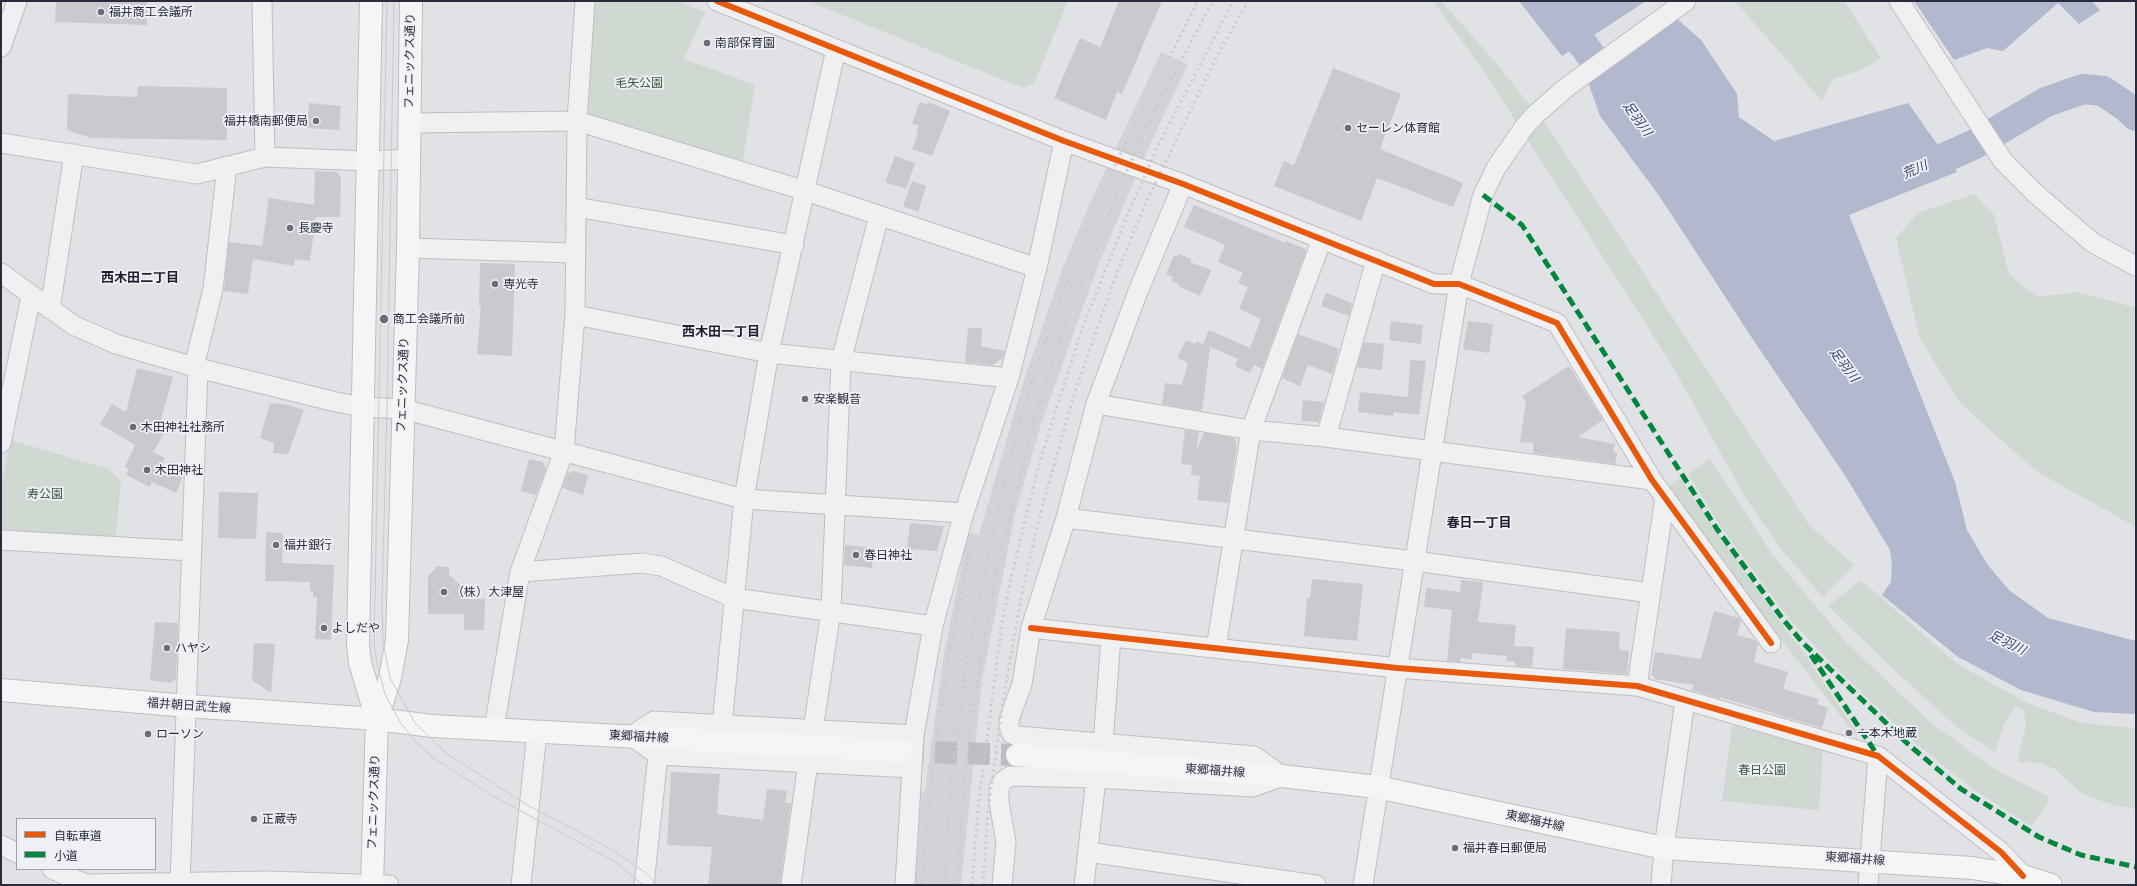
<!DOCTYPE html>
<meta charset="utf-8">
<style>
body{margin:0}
#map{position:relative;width:2137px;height:886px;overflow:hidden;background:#e1e2e6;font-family:Montserrat,"Noto Sans JP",sans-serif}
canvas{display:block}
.frame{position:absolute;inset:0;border:2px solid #2a2c3d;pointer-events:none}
.legend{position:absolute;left:16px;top:818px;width:140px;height:52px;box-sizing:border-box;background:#eff0f5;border:1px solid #a0a2ab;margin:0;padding:5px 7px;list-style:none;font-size:12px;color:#2a2c3d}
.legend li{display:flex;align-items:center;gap:8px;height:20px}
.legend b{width:20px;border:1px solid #a0a2ab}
</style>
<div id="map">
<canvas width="2137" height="886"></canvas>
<div class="frame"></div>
<ul class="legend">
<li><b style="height:5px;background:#e8590c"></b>自転車道</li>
<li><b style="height:5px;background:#00873e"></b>小道</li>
</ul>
</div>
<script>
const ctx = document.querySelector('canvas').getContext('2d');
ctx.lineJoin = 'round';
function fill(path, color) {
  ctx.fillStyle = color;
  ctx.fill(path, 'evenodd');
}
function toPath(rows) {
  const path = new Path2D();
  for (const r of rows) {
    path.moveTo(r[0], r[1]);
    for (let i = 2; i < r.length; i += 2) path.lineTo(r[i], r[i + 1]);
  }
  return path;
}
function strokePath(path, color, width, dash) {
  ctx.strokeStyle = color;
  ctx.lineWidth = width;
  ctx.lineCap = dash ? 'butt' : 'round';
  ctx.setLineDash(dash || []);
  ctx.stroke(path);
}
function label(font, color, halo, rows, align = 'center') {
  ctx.font = font + ' Montserrat,"Noto Sans JP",sans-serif';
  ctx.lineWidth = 3.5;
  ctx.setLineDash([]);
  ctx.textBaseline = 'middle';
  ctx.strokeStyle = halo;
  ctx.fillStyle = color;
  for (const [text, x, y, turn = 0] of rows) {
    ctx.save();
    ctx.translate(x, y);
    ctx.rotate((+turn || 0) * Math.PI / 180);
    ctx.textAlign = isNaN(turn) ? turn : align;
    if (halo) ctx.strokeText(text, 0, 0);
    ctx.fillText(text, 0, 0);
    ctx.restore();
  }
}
const built = toPath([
 [1161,52,1188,64,1155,133,1099,263,1042,421,1015,514,982,680,961,885,915,885,921,795,925,790,943,660,968,533,979,535,1023,383,1063,267,1090,203]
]);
const green = toPath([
 [591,1,678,1,705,12,684,59,755,85,741,171,585,118],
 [808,1,1068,1,1035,81,1032,84,1023,88],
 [1433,1,1441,1,1493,59,1549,129,1809,525,1854,565,1823,597,1785,554,1745,497,1670,362,1485,73],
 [1735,1,1844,1,1881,58,1863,69,1833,79,1822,101],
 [1974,194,1994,215,2009,275,2038,297,2079,292,2136,308,2136,527,2036,471,1961,404,1920,339,1896,238,1918,213],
 [10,440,109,469,121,481,115,541,1,535,1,488],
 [1710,459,1772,554,1846,642,1930,722,1992,767,2049,797,2049,802,2031,826,1974,790,1913,741,1838,670,1786,615,1720,526,1688,474],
 [1680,478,1788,633,1800,647,1858,734,1856,736,1665,489],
 [1861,580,1956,663,2027,703,2082,723,2136,728,2136,809,2113,805,2082,794,2055,769,2040,763,2019,762,2019,753,2026,726,2024,710,2015,706,2004,724,1995,752,1958,728,1892,668,1828,606],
 [1732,725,1823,749,1819,810,1722,801]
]);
const water = toPath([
 [1519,1,1646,1,1562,56],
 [1914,1,2092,1,2100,10,2079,24,2058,3,2003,51,1987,48,1954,60],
 [1675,17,1701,40,1737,94,1739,117,1774,141,1908,103,1957,172,1849,215,1955,482,1967,530,1987,564,2009,590,2048,618,2136,641,2136,714,2094,712,2021,690,1958,657,1882,595,1891,582,1892,564,1890,550,1846,477,1752,338,1660,197,1600,116,1587,79]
]);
const river = toPath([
 [1551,1,1617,91],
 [1908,174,1973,145,2046,102,2083,89,2103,91,2125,106,2136,116]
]);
const building = toPath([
 [56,1,147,1,147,25,55,22],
 [1119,1,1162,1,1122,94,1117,92,1106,120,1054,98,1080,38,1100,47],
 [1333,68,1401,94,1380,149,1463,183,1453,207,1377,178,1361,221,1274,186,1284,161,1294,165],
 [138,86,227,88,227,140,91,138,67,130,68,94,137,97],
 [920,102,927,104,928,102,950,111,932,156,912,149,918,133,916,132,919,126,912,123],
 [309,103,341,106,339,130,307,128],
 [895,156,915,163,906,189,885,182],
 [315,171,337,172,341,178,340,217,316,217,310,261,295,259,294,266,253,259,248,294,224,291,229,242,262,246,269,198,314,205],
 [912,181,926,186,918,212,903,206],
 [1194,205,1286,243,1286,241,1305,249,1306,251,1262,369,1254,365,1250,373,1235,366,1238,359,1208,346,1210,348,1202,411,1162,404,1165,383,1182,385,1188,363,1177,358,1186,340,1195,344,1197,341,1203,344,1209,330,1250,348,1261,319,1239,309,1248,287,1238,283,1243,273,1218,262,1225,245,1184,227],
 [1179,254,1191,259,1190,262,1211,270,1200,296,1178,286,1179,284,1171,281,1173,277,1166,274,1174,255,1177,257],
 [480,263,515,264,512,356,477,354,481,306,479,306],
 [1326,293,1352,303,1349,316,1321,306],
 [1391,321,1423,325,1421,344,1389,340],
 [1468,321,1493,324,1489,353,1463,349],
 [968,328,982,328,981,346,1005,351,1003,358,993,365,965,362],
 [1298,334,1339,349,1332,374,1308,365,1300,386,1282,378],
 [1364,342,1384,344,1382,370,1357,367],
 [1410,360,1426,361,1419,415,1394,412,1393,416,1358,412,1360,392,1408,397],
 [1569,366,1603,420,1578,437,1615,444,1613,452,1617,453,1615,464,1533,453,1533,443,1520,442,1526,402,1522,396],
 [137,368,173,377,159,426,166,430,153,452,165,458,162,465,183,476,176,493,152,482,150,487,126,475,129,469,125,467,135,445,100,424,112,404,126,412],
 [1303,400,1324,402,1319,422,1301,421],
 [270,403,289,405,304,410,288,454,273,453,274,443,260,438],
 [1185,430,1199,432,1196,452,1204,433,1234,438,1237,443,1228,503,1197,500,1200,476,1191,475,1192,465,1181,464],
 [529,459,543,462,546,469,536,495,521,491],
 [573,471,588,475,583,495,562,488,567,474],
 [219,492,258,493,256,539,218,538],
 [910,523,944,526,937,551,907,549],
 [266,532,283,533,282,563,334,565,331,640,315,639,317,597,313,597,313,591,310,591,310,582,265,581],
 [845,545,874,548,872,568,844,565],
 [437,566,449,567,449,574,460,585,460,599,485,599,484,630,464,630,464,614,428,614,428,577],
 [1312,579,1363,584,1357,641,1304,636,1307,598,1310,598],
 [1461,580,1483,582,1478,622,1516,625,1514,646,1534,647,1532,667,1515,666,1515,662,1506,661,1507,656,1472,653,1472,659,1461,658,1460,662,1447,661,1452,610,1424,607,1426,588,1460,592],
 [1714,611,1739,618,1741,620,1737,635,1755,640,1758,644,1754,662,1788,672,1783,689,1819,699,1817,704,1828,708,1822,728,1720,697,1720,699,1692,690,1694,685,1654,679,1654,676,1651,675,1655,652,1701,659],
 [155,622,178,623,176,679,170,683,150,680],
 [1566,628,1620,632,1619,647,1621,647,1620,650,1629,651,1627,674,1563,669],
 [254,643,275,644,271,693,252,680],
 [671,772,720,774,717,814,763,820,767,789,787,791,785,803,791,803,780,885,708,885,712,847,667,845]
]);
const majorTunnel = toPath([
 [902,751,1017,755]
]);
const minor = toPath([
 [262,1,265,157],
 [717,1,1064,141,1183,184,1434,284,1459,284,1557,323,1652,480,1771,643],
 [1899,1,2003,161,2037,195,2093,243,2136,266],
 [1,47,17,1],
 [410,123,577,121,806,191,1037,268],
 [1,143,197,174,265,157,368,161,410,159],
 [1183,184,1137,294,1096,404,1066,518,1031,628,1022,684,1009,720,1009,727,1012,734,1017,736,1254,756,1282,776],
 [576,207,794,245],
 [408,248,575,253],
 [1,273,73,325,116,344,198,368,336,402,363,407,403,409,744,499,964,513],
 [50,309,74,154],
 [575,315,769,353,1009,378],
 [194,367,213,289,227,166],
 [1096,404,1251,430,1326,437,1652,480],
 [1326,437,1376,260],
 [1,443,31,296],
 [1066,518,1414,561,1651,593],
 [1,540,192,551],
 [520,572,642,563,661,566,734,598,933,626],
 [1031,628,1397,668,1637,686,1878,756,2001,852,2023,876],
 [1216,648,1251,430,1322,239],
 [1637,686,1665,497],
 [722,725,744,499,769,353,836,49],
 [494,729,520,572,564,451,575,315,577,121,585,1],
 [813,730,831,611,841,361,879,216],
 [1103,744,1111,637],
 [912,768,658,755,631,736,654,721,914,735],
 [1,845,17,853],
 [1088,852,1316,885],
 [52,869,85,884,268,881,389,885],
 [180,885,198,368],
 [521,885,537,732],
 [644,885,658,755],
 [791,885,808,762],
 [905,885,914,735,933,626,964,513,1009,378,1037,268,1064,141],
 [1002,885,1006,842,999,802,999,788,1003,781,1010,776,1096,778,1252,787,1281,777],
 [1084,885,1096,778],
 [1363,885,1459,284,1483,195,1496,168,1525,126,1536,114,1567,87,1686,1],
 [1661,885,1664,848,1685,701],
 [1868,885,1878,756]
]);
const major = toPath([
 [371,1,358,644,360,663,377,719],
 [1,690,187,706,377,719,432,726,902,751],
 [1017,755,1282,776,1377,787,1664,848,1972,868,2023,876,2051,885],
 [372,885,377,719,390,678,397,640,408,248,411,1]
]);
const tram = toPath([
 [387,1,374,643,377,664,385,694,400,722,414,740,432,757,493,796,614,861,643,885],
 [394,1,387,408,382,601,383,642,390,678,415,723,446,753,529,806,611,849,646,873,657,885]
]);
const rail = toPath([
 [922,885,932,773,947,666,973,536],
 [944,885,951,785,963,684,972,632,997,512,1019,424,1050,327,1091,220,1125,144,1198,1],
 [957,885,964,784,975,694,995,578,1033,423,1062,333,1121,184,1158,104,1213,1],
 [972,885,978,807,1002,624,1012,574,1040,461,1082,329,1129,211,1158,146,1233,1],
 [983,885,988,812,1003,701,1022,592,1043,504,1073,398,1114,280,1148,198,1216,58,1248,1]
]);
const quiet = toPath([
 [1483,195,1522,225,1717,529,1782,618,1803,643,1909,745,1961,789,2039,837,2081,855,2136,867],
 [1811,655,1878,756]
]);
const cycleway = toPath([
 [717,1,1064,141,1183,184,1434,284,1459,284,1557,323,1652,480,1771,643],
 [1031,628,1397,668,1637,686,1878,756,2001,852,2023,876]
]);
const markers = [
 [101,12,4,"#6a6c78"],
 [707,43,4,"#6a6c78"],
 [316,121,4,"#6a6c78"],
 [1348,128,4,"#6a6c78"],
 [290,228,4,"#6a6c78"],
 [495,284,4,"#6a6c78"],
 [384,319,5,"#6a6c78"],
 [805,399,4,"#6a6c78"],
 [133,427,4,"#6a6c78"],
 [147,470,4,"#6a6c78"],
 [276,545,4,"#6a6c78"],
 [856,555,4,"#6a6c78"],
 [444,592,4,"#6a6c78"],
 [324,628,4,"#6a6c78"],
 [167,648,4,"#6a6c78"],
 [1849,733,4,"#6a6c78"],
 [148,734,4,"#6a6c78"],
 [254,819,4,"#6a6c78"],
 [1455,848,4,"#6a6c78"]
];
const poiNames = [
 ["福井商工会議所",109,12],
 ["南部保育園",715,43],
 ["福井橋南郵便局",308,121,"right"],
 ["セーレン体育館",1356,128],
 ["長慶寺",298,228],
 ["専光寺",503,284],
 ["商工会議所前",393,319],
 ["安楽観音",813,399],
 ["木田神社社務所",141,427],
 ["木田神社",155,470],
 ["福井銀行",284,545],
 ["春日神社",864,555],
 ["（株）大津屋",452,592],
 ["よしだや",332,628],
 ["ハヤシ",175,648],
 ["一本木地蔵",1857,733],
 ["ローソン",156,734],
 ["正蔵寺",262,819],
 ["福井春日郵便局",1463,848]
];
const streetNames = [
 ["フェニックス通り",410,61,-89],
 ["フェニックス通り",403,385,-88],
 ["福井朝日武生線",189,706,4],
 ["東郷福井線",639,737,3],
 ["東郷福井線",1215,771,4],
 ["フェニックス通り",374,802,-88],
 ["東郷福井線",1535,821,12],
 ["東郷福井線",1855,859,4]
];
const parkNames = [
 ["毛矢公園",639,83],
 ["寿公園",45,494],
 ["春日公園",1762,770]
];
const waterNames = [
 ["足羽川",1637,119,54],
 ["荒川",1915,170,-24],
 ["足羽川",1844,365,53],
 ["足羽川",2007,643,26]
];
const neighbourhoodNames = [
 ["西木田二丁目",140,278],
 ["西木田一丁目",721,332],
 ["春日一丁目",1479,523]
];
fill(built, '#d2d3d9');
fill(green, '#d0d8d2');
fill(water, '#b2b9ce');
strokePath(river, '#b2b9ce', 30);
fill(building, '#c9c9ce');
strokePath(majorTunnel, '#bcbec4', 22, [22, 11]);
strokePath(minor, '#bebfc2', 21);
strokePath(major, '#bebfc3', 24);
strokePath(minor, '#f0f0f3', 19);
strokePath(major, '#f5f5f6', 22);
strokePath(tram, '#cacacd', 1);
strokePath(rail, '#cacacd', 3, [2, 4]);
strokePath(quiet, '#00873e', 5, [10, 5]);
strokePath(cycleway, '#e8590c', 6);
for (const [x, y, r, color] of markers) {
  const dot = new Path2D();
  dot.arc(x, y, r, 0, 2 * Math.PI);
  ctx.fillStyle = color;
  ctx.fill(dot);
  strokePath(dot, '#eff0f5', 1.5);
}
label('12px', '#2a2c3d', '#eff0f5', poiNames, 'left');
label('12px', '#2a2c3d', '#eff0f5', streetNames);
label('12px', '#39573b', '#eff0f5', parkNames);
label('italic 13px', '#39436c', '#eff0f5', waterNames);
label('bold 13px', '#1c1e2e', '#eff0f5', neighbourhoodNames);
</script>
